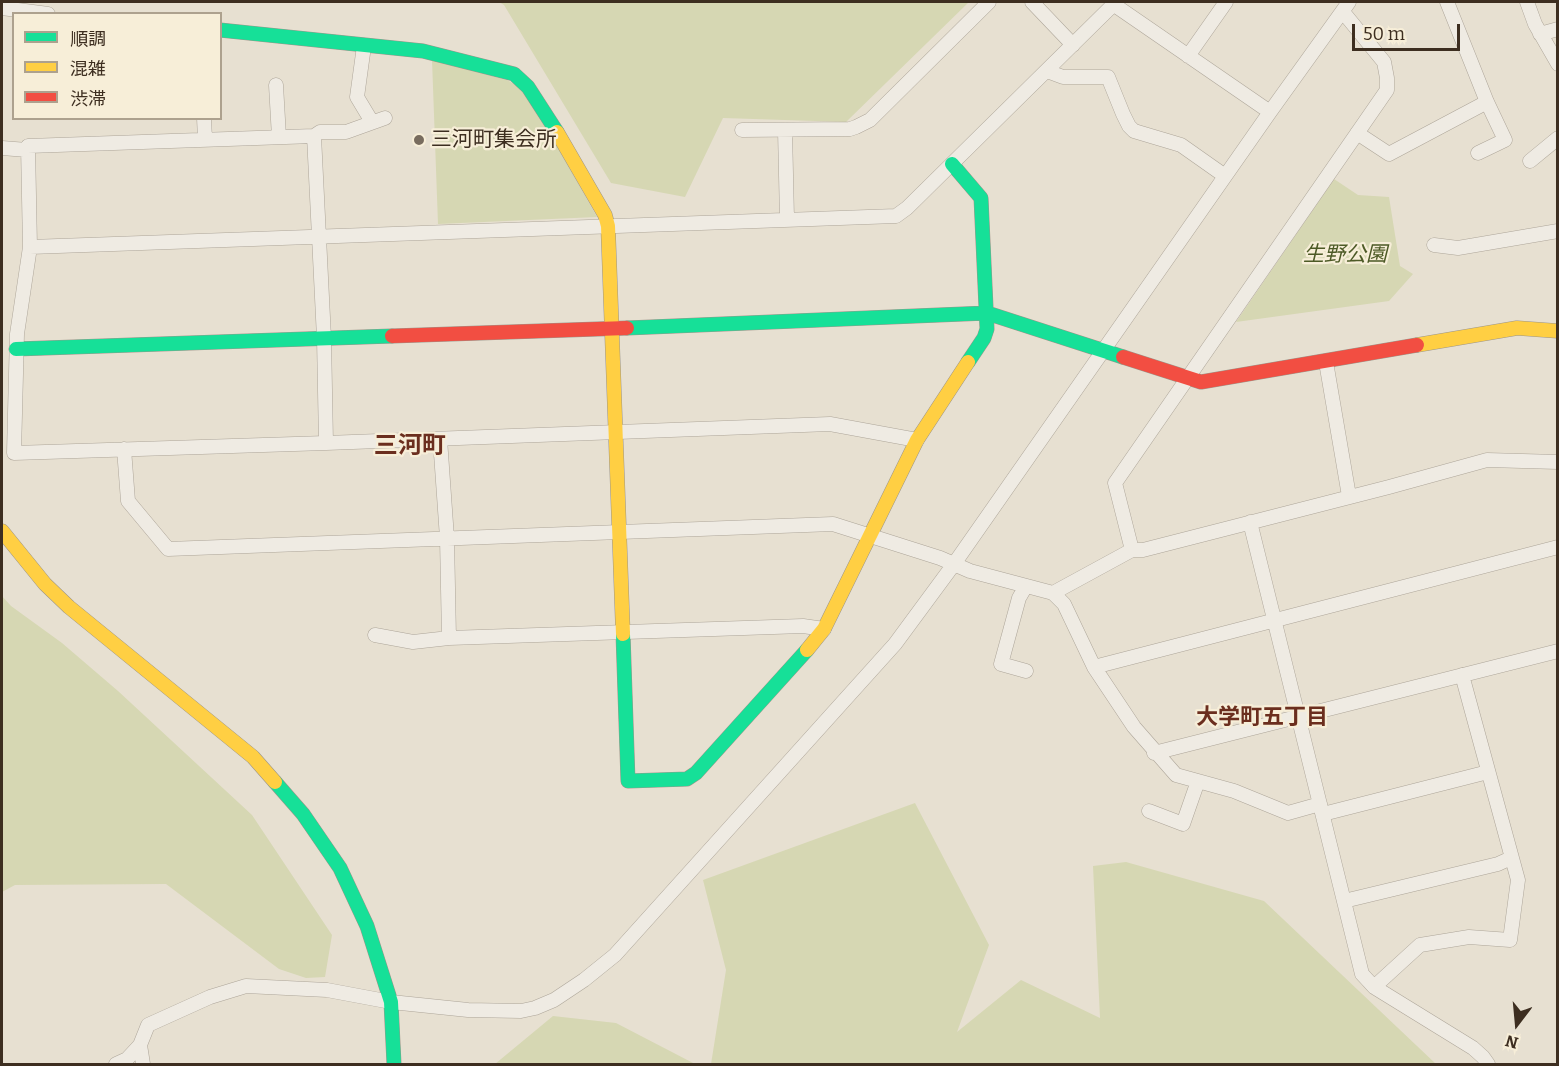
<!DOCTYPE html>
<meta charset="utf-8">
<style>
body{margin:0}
#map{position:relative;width:1559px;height:1066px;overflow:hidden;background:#e7e0d1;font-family:Bitter,"Noto Sans JP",serif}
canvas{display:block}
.frame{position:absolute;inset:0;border:3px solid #3d2e20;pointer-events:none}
.legend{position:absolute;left:12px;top:12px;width:210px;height:108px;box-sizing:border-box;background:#f7eed8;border:2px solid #ada18e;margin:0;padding:8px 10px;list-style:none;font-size:18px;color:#3d2e20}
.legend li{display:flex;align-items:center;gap:12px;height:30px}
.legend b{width:30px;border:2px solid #ada18e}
.north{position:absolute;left:1487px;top:994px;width:60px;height:60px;-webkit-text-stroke:4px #f7eed8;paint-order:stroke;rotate:196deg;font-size:16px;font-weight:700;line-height:24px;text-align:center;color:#3d2e20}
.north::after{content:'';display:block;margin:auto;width:21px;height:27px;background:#3d2e20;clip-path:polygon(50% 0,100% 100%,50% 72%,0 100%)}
.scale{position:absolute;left:1352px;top:24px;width:108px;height:27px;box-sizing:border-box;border:3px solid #3d2e20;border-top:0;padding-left:8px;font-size:18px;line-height:21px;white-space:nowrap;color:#3d2e20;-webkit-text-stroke:4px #f7eed8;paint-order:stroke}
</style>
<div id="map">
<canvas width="1559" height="1066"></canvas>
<div class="frame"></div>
<ul class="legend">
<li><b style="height:8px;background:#16e098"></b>順調</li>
<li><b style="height:8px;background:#ffcf43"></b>混雑</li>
<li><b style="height:8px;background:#f24e42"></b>渋滞</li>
</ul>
<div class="north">N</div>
<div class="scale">50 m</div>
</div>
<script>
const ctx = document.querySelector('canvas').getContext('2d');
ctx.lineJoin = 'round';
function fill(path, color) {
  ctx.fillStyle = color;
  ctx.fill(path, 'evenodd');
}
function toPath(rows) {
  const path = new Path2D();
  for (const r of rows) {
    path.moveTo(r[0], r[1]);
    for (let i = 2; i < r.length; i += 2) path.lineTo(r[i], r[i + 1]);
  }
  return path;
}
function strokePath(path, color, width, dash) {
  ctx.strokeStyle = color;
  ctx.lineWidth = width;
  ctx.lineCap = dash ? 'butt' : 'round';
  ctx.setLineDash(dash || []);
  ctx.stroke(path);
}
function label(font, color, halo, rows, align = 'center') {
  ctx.font = font + ' Bitter,"Noto Sans JP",serif';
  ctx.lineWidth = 4.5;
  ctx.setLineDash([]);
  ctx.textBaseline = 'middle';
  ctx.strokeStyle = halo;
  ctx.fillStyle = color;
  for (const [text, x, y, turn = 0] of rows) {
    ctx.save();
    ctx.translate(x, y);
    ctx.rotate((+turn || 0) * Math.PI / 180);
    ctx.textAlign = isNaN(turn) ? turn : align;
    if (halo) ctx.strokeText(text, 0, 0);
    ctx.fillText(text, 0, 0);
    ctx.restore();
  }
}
const green = toPath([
 [499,2,969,2,846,122,723,118,685,197,611,183,504,5],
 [432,60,507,80,526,91,597,217,438,224],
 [1334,179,1358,195,1389,197,1400,266,1413,274,1389,301,1236,322],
 [2,596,11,606,62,643,118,691,252,815,332,935,325,977,306,978,279,969,166,884,15,885,2,892],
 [915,803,989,945,957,1032,1021,980,1100,1018,1093,866,1126,862,1264,901,1436,1064,711,1064,726,970,703,880],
 [553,1016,616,1023,695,1064,495,1064]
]);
const street = toPath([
 [1032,2,1073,45],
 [1447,2,1487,102,1505,140,1478,153],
 [1527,2,1535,24,1558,64],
 [1113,4,1270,112],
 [2,8,48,14],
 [1540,34,1558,29],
 [364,46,357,97,372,122],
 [1188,56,1226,2],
 [1047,71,1063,77,1108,77,1123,114,1129,126,1134,131,1181,145,1225,176],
 [276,85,279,137],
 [204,118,205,139],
 [742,130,850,129,856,127,870,120,989,2],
 [785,130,787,219],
 [1357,133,1389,154,1487,102],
 [314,136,320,132,346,132,385,118],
 [2,148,27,150],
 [1530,161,1558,138],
 [1434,245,1458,248,1558,231],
 [30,247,896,216,907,208,1116,2],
 [1326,362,1349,496],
 [440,439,447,538,449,638,803,626,824,629],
 [326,443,324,338,314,136,28,146,30,247,17,334,14,453,326,443,830,424,917,440],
 [124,449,128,501,168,549,833,524,940,558,970,571,1053,593,1064,604,1094,667,1134,727,1176,775,1234,791,1288,813,1320,804],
 [1250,522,1362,974,1374,987,1473,1048,1483,1057,1488,1064],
 [1132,550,1115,483,1387,90,1387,78,1384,62,1343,12],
 [1026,586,1019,598,1001,664,1026,671],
 [1053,593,1132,550,1143,550,1389,487,1487,460,1558,462],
 [375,635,413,642,449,638],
 [1094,667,1558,547],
 [1154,753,1558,651],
 [1149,811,1183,824,1198,781],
 [1323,814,1488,772],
 [1344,901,1498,864,1511,858],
 [1374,987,1420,945,1469,937,1510,940,1518,880,1462,675],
 [140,1045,143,1064],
 [116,1064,127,1059,140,1045,148,1025,210,997,246,986,327,990,391,1002,468,1010,521,1011,535,1008,554,1000,584,980,615,955,895,644,954,564,1270,112,1349,2]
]);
const fast = toPath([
 [220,30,423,51,514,74,528,87,557,132],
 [952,164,981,198,987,329,984,338,968,362],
 [627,328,987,313,1123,357],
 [16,349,392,336],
 [623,634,628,781,687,779,696,773,807,650],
 [275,782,303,814,340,868,367,926,391,1002,394,1064]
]);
const slow = toPath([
 [557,132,605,215,608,226,623,634],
 [1417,345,1517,328,1558,331],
 [2,531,45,584,69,607,253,757,275,782],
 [807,650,824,629,917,440,968,362]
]);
const jam = toPath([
 [392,336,627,328],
 [1123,357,1201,382,1417,345]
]);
const markers = [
 [419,140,6,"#786c5e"]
];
const poiNames = [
 ["三河町集会所",431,140]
];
const parkNames = [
 ["生野公園",1345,255]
];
const neighbourhoodNames = [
 ["大学町五丁目",1262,718]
];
const quarterNames = [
 ["三河町",410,446]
];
fill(green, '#d6d7b3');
strokePath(street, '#ada599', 15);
strokePath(fast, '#9c958a', 15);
strokePath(slow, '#9c958a', 15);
strokePath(jam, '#9c958a', 15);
strokePath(street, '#efebe3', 14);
strokePath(fast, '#16e098', 14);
strokePath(slow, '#ffcf43', 14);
strokePath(jam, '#f24e42', 14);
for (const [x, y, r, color] of markers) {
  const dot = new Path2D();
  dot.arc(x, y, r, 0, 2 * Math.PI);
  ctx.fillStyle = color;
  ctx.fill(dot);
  strokePath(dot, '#f7eed8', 2);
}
label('21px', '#3d2e20', '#f7eed8', poiNames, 'left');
label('italic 21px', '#4d5a26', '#f7eed8', parkNames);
label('bold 22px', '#6b2e1e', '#f7eed8', neighbourhoodNames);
label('bold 24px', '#6b2e1e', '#f7eed8', quarterNames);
</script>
